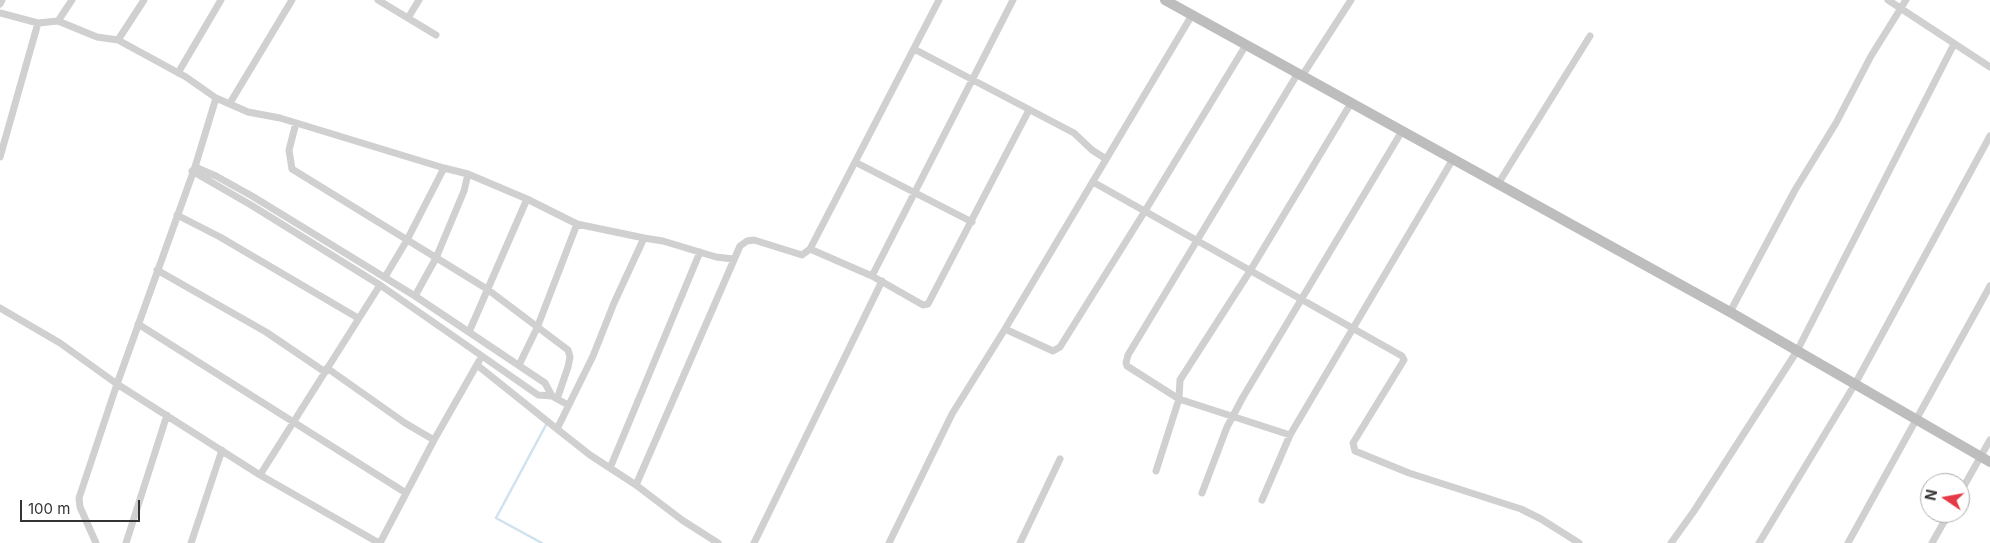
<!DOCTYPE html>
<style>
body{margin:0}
#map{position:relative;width:1990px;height:543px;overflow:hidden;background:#fff;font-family:Inter,sans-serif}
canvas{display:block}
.north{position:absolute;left:1920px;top:473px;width:50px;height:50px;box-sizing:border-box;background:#fff;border:1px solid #adadad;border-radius:50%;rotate:282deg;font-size:14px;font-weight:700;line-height:20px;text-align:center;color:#333}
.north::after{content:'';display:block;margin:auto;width:18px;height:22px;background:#e63946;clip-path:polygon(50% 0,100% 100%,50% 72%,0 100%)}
.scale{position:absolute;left:20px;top:500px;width:120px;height:22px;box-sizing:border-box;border:2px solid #333;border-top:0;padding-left:6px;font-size:15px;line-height:18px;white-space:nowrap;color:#333;-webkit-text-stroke:4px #fff;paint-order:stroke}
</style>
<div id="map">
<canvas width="1990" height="543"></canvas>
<div class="north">N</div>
<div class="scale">100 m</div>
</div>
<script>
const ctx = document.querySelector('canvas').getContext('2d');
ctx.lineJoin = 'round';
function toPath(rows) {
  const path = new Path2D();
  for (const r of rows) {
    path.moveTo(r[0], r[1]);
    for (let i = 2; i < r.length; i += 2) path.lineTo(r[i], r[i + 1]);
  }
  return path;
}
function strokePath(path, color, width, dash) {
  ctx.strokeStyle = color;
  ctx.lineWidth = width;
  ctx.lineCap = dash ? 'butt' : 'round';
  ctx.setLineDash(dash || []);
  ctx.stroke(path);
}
const stream = toPath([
 [542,543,496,518,547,423]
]);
const street = toPath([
 [378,0,436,35],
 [1888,0,1990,67],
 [0,4,2,0],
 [0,13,38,23,58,21,97,37,118,40,186,77,216,98,248,112,280,118,444,168,407,240,385,277],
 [1192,15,1005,329,1053,351,1060,347,1145,211,1246,45],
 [408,18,419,0],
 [58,21,72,0],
 [118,40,144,0],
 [914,49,1074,133,1092,150,1106,159],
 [178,73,221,0],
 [1302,76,1351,0],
 [230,103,292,0],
 [296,123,289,150,292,169,487,289,568,350,570,357,568,367,557,399],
 [0,157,38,23],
 [855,162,972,222],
 [195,167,216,176,252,196,415,296,545,383,552,396],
 [444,168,468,174,527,199,577,224,644,238],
 [192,171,251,205,380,285,538,395,552,396,568,405],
 [1093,182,1402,356,1404,360,1353,443,1355,451,1409,473,1521,509,1541,519,1579,543],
 [1498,184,1590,36],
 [177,215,220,237,358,318],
 [810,249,872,276,923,305,928,304,1029,110],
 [157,270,266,332,325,372],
 [872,276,1013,0],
 [415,296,436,258,464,191,468,174],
 [0,308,60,343,117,384,260,475,379,543],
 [1730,312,1795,190,1836,123,1871,56,1906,0],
 [138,324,406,493],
 [469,332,527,199],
 [477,365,557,429,593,356,614,303,644,238,663,241,716,257,733,259],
 [519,365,537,328,577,224],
 [327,368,405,423,434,440],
 [557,429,590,455,636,485,682,520,718,543],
 [1290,435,1179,399,1127,366,1126,363,1128,355,1298,73],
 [610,468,700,252],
 [1156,471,1179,399,1180,380,1250,271,1351,103],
 [260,475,380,285],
 [636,485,740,246,747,241,754,240,802,255,810,249,939,0],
 [1202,493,1227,427,1243,397,1402,131],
 [1960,493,1990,440],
 [1262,500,1290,435,1453,159],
 [96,543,80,507,79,498,117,384,195,167,216,98],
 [126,543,167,415],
 [191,543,222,450],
 [380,543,434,440,479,361],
 [754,543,882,281],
 [889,543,952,414,1005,329],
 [1020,543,1060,459],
 [1671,543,1694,511,1797,351,1954,44],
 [1759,543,1855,384,1990,136],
 [1848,543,1990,286],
 [1932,543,1949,513]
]);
const secondary = toPath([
 [1165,0,1730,312,1990,462]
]);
strokePath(stream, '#cfe2ee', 2.5);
strokePath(street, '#d0d0d0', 7);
strokePath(secondary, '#bdbdbd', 10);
</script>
